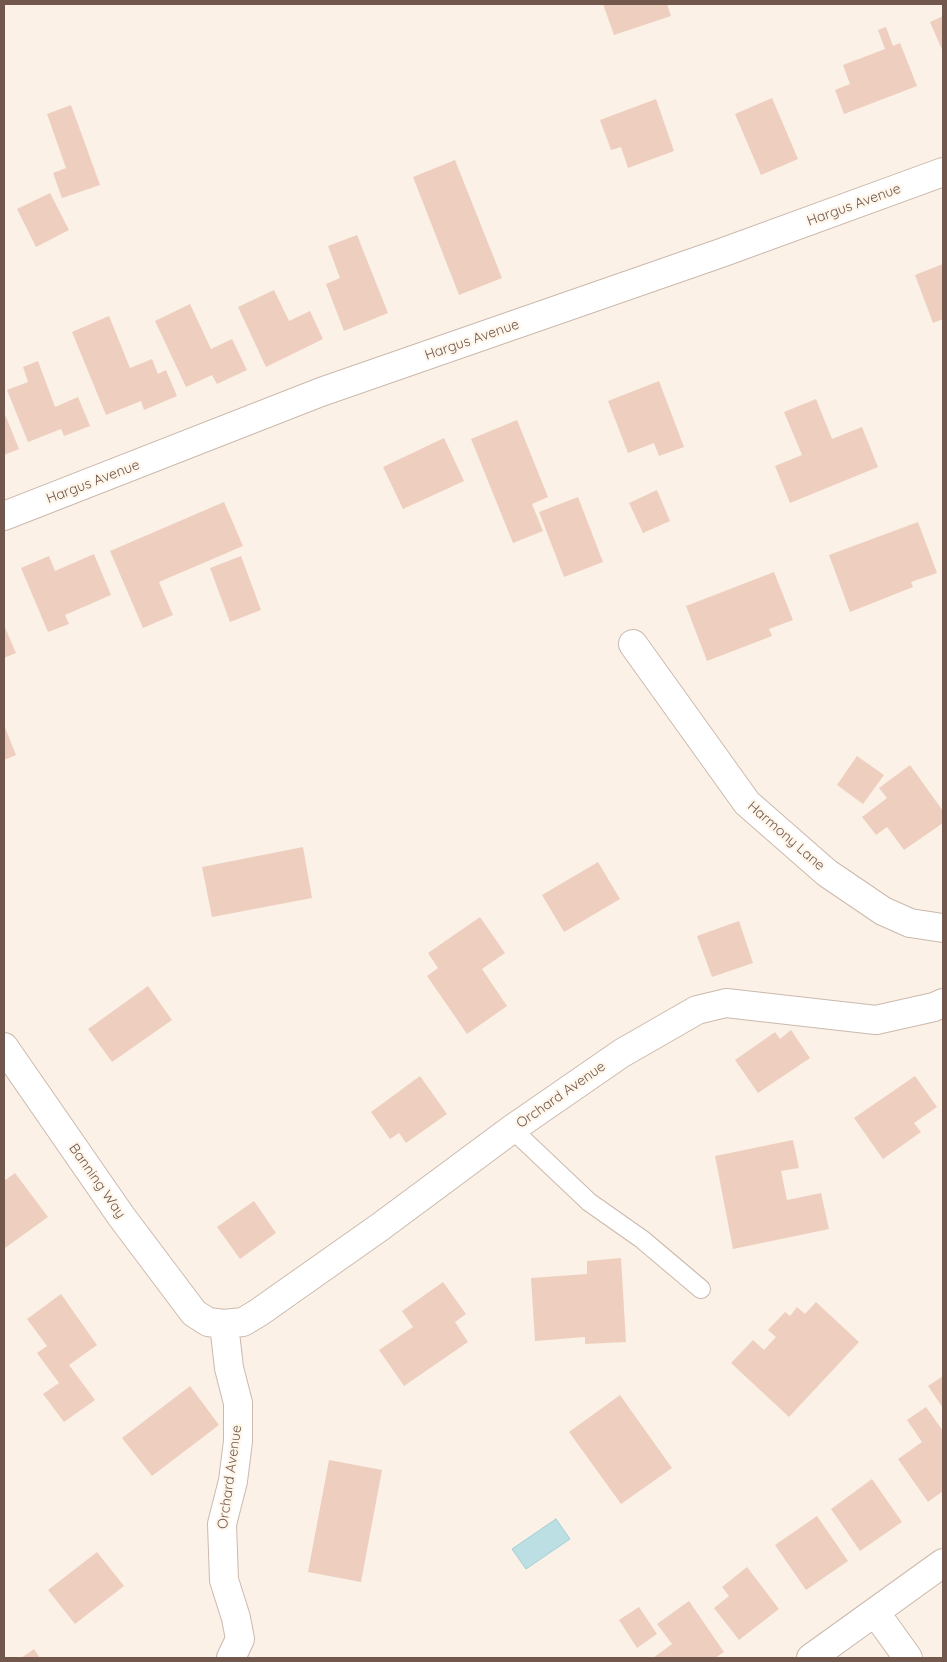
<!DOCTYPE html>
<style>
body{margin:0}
#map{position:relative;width:947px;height:1662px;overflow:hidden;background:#fbf1e6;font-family:Quicksand,sans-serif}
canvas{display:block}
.frame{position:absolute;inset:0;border:5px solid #72584c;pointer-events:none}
</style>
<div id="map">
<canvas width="947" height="1662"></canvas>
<div class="frame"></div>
</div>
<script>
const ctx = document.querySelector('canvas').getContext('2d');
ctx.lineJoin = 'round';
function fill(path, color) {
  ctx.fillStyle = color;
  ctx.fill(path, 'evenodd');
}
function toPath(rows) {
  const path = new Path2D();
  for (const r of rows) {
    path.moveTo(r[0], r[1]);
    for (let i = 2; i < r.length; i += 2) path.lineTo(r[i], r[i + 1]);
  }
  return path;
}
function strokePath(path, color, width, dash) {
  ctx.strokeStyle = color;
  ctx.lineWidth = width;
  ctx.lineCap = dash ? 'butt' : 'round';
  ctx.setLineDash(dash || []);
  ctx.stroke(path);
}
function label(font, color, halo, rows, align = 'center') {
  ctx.font = font + ' Quicksand,sans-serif';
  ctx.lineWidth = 4.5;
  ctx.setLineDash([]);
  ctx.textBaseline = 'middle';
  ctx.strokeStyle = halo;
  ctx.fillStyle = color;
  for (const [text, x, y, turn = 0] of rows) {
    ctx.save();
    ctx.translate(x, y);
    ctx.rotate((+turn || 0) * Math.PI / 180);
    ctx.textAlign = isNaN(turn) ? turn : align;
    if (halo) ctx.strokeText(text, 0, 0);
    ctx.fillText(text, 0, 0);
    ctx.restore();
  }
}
const water = toPath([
 [556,1519,570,1539,526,1569,512,1549,556,1519]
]);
const building = toPath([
 [603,4,667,4,671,16,614,35],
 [943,16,943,52,930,22],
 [886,27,893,46,900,43,917,86,844,114,835,90,850,84,843,65,885,49,878,30],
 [772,98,798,159,761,175,735,114],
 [656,99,674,151,628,168,621,147,611,150,600,120],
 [71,105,100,185,62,198,53,173,66,168,47,114],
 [455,160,502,278,459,295,413,177],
 [50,193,69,230,36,247,17,209],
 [357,235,388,313,344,331,326,284,340,278,328,246],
 [943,264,943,319,933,323,915,275],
 [274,290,289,321,310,311,323,339,266,367,238,307],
 [190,304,211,349,232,339,247,370,217,384,212,375,186,387,155,321],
 [109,316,130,368,152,359,158,374,166,370,177,396,144,410,141,401,106,415,72,332],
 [38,361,55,407,78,397,90,426,64,436,61,429,28,442,7,390,28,382,23,367],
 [659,381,684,447,659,456,654,443,628,453,608,401],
 [816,399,832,439,862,427,878,467,790,503,775,466,802,455,784,412],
 [4,412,19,449,4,455],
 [517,420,548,497,532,504,543,531,513,543,471,439],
 [444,438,464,481,403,509,383,467],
 [657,490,670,521,643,533,629,503],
 [578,497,603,562,564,577,539,512],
 [224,502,243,546,159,582,173,615,143,628,110,551],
 [918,522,937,573,911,582,913,587,850,612,829,555],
 [94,554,111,595,65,615,69,624,48,632,21,568,49,556,55,571],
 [241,556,261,610,230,622,210,568],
 [774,572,793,620,769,629,772,636,707,661,686,606],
 [4,625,16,653,4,658],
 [4,725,16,755,4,760],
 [857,756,884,775,863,804,837,785],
 [910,765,943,811,943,823,904,850,887,827,876,835,862,817,887,798,879,788],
 [303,847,312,898,212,917,202,867],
 [598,862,620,899,564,932,542,895],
 [480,917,505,953,482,969,507,1006,467,1034,427,976,438,968,428,953],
 [739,921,753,963,712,977,697,936],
 [148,986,172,1020,112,1062,88,1029],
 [791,1030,810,1058,758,1093,735,1060,775,1032,780,1039],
 [420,1076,447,1114,406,1143,399,1133,390,1139,371,1112],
 [915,1076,937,1107,914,1123,921,1132,883,1159,854,1118],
 [793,1140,799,1168,781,1171,787,1200,821,1193,829,1229,733,1249,715,1156],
 [15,1173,48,1217,5,1248,4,1246,4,1181],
 [254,1201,276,1233,240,1259,217,1227],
 [621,1258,626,1342,585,1344,585,1337,535,1341,531,1278,587,1274,587,1261],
 [443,1282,466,1314,455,1322,468,1342,404,1386,379,1350,413,1327,402,1311],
 [61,1294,97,1345,69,1365,95,1400,64,1422,43,1394,59,1383,37,1353,47,1346,27,1319],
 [816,1302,859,1342,789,1417,731,1363,753,1340,764,1350,776,1337,768,1330,785,1312,790,1316,797,1307,805,1314],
 [943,1376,943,1408,928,1386],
 [190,1386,219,1425,152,1476,122,1438],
 [620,1395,672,1468,621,1504,569,1432],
 [926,1407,943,1431,943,1491,928,1502,898,1459,922,1442,907,1420],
 [329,1460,382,1470,361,1582,308,1572],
 [872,1479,902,1522,860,1551,831,1509],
 [817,1516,848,1561,806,1590,775,1545],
 [97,1552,124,1586,75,1624,48,1590],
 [747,1567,779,1609,739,1640,714,1608,729,1596,722,1587],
 [689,1601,724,1652,715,1658,653,1658,672,1644,657,1624],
 [639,1607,657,1634,637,1648,619,1620],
 [34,1649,40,1658,21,1658]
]);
const service = toPath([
 [512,1129,589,1202,643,1240,701,1289]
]);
const minor = toPath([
 [4,516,321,392,721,253,943,172],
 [633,644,747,803,827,873,883,911,910,923,943,928],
 [4,1047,121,1216,194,1313,208,1322,224,1324,243,1322,258,1313,380,1227,512,1129,622,1053,697,1010,726,1003,876,1020,934,1007,943,1003],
 [224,1324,229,1368,238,1403,238,1441,233,1481,222,1524,224,1580,236,1618,240,1639,231,1658],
 [875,1612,908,1658],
 [811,1658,943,1563]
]);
const streetNames = [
 ["Hargus Avenue",854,205,-20],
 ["Hargus Avenue",472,340,-19],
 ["Hargus Avenue",93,482,-21],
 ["Harmony Lane",786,836,41],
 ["Orchard Avenue",561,1095,-35],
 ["Banning Way",97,1181,55],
 ["Orchard Avenue",230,1477,-82]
];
fill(water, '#bbdfe3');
strokePath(water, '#a2cfd4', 1);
fill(building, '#eecfbf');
strokePath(service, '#ccb9ad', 20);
strokePath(minor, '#ccb9ad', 30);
strokePath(service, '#fff', 18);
strokePath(minor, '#fff', 28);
label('14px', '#72584c', '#fef6eb', streetNames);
</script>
